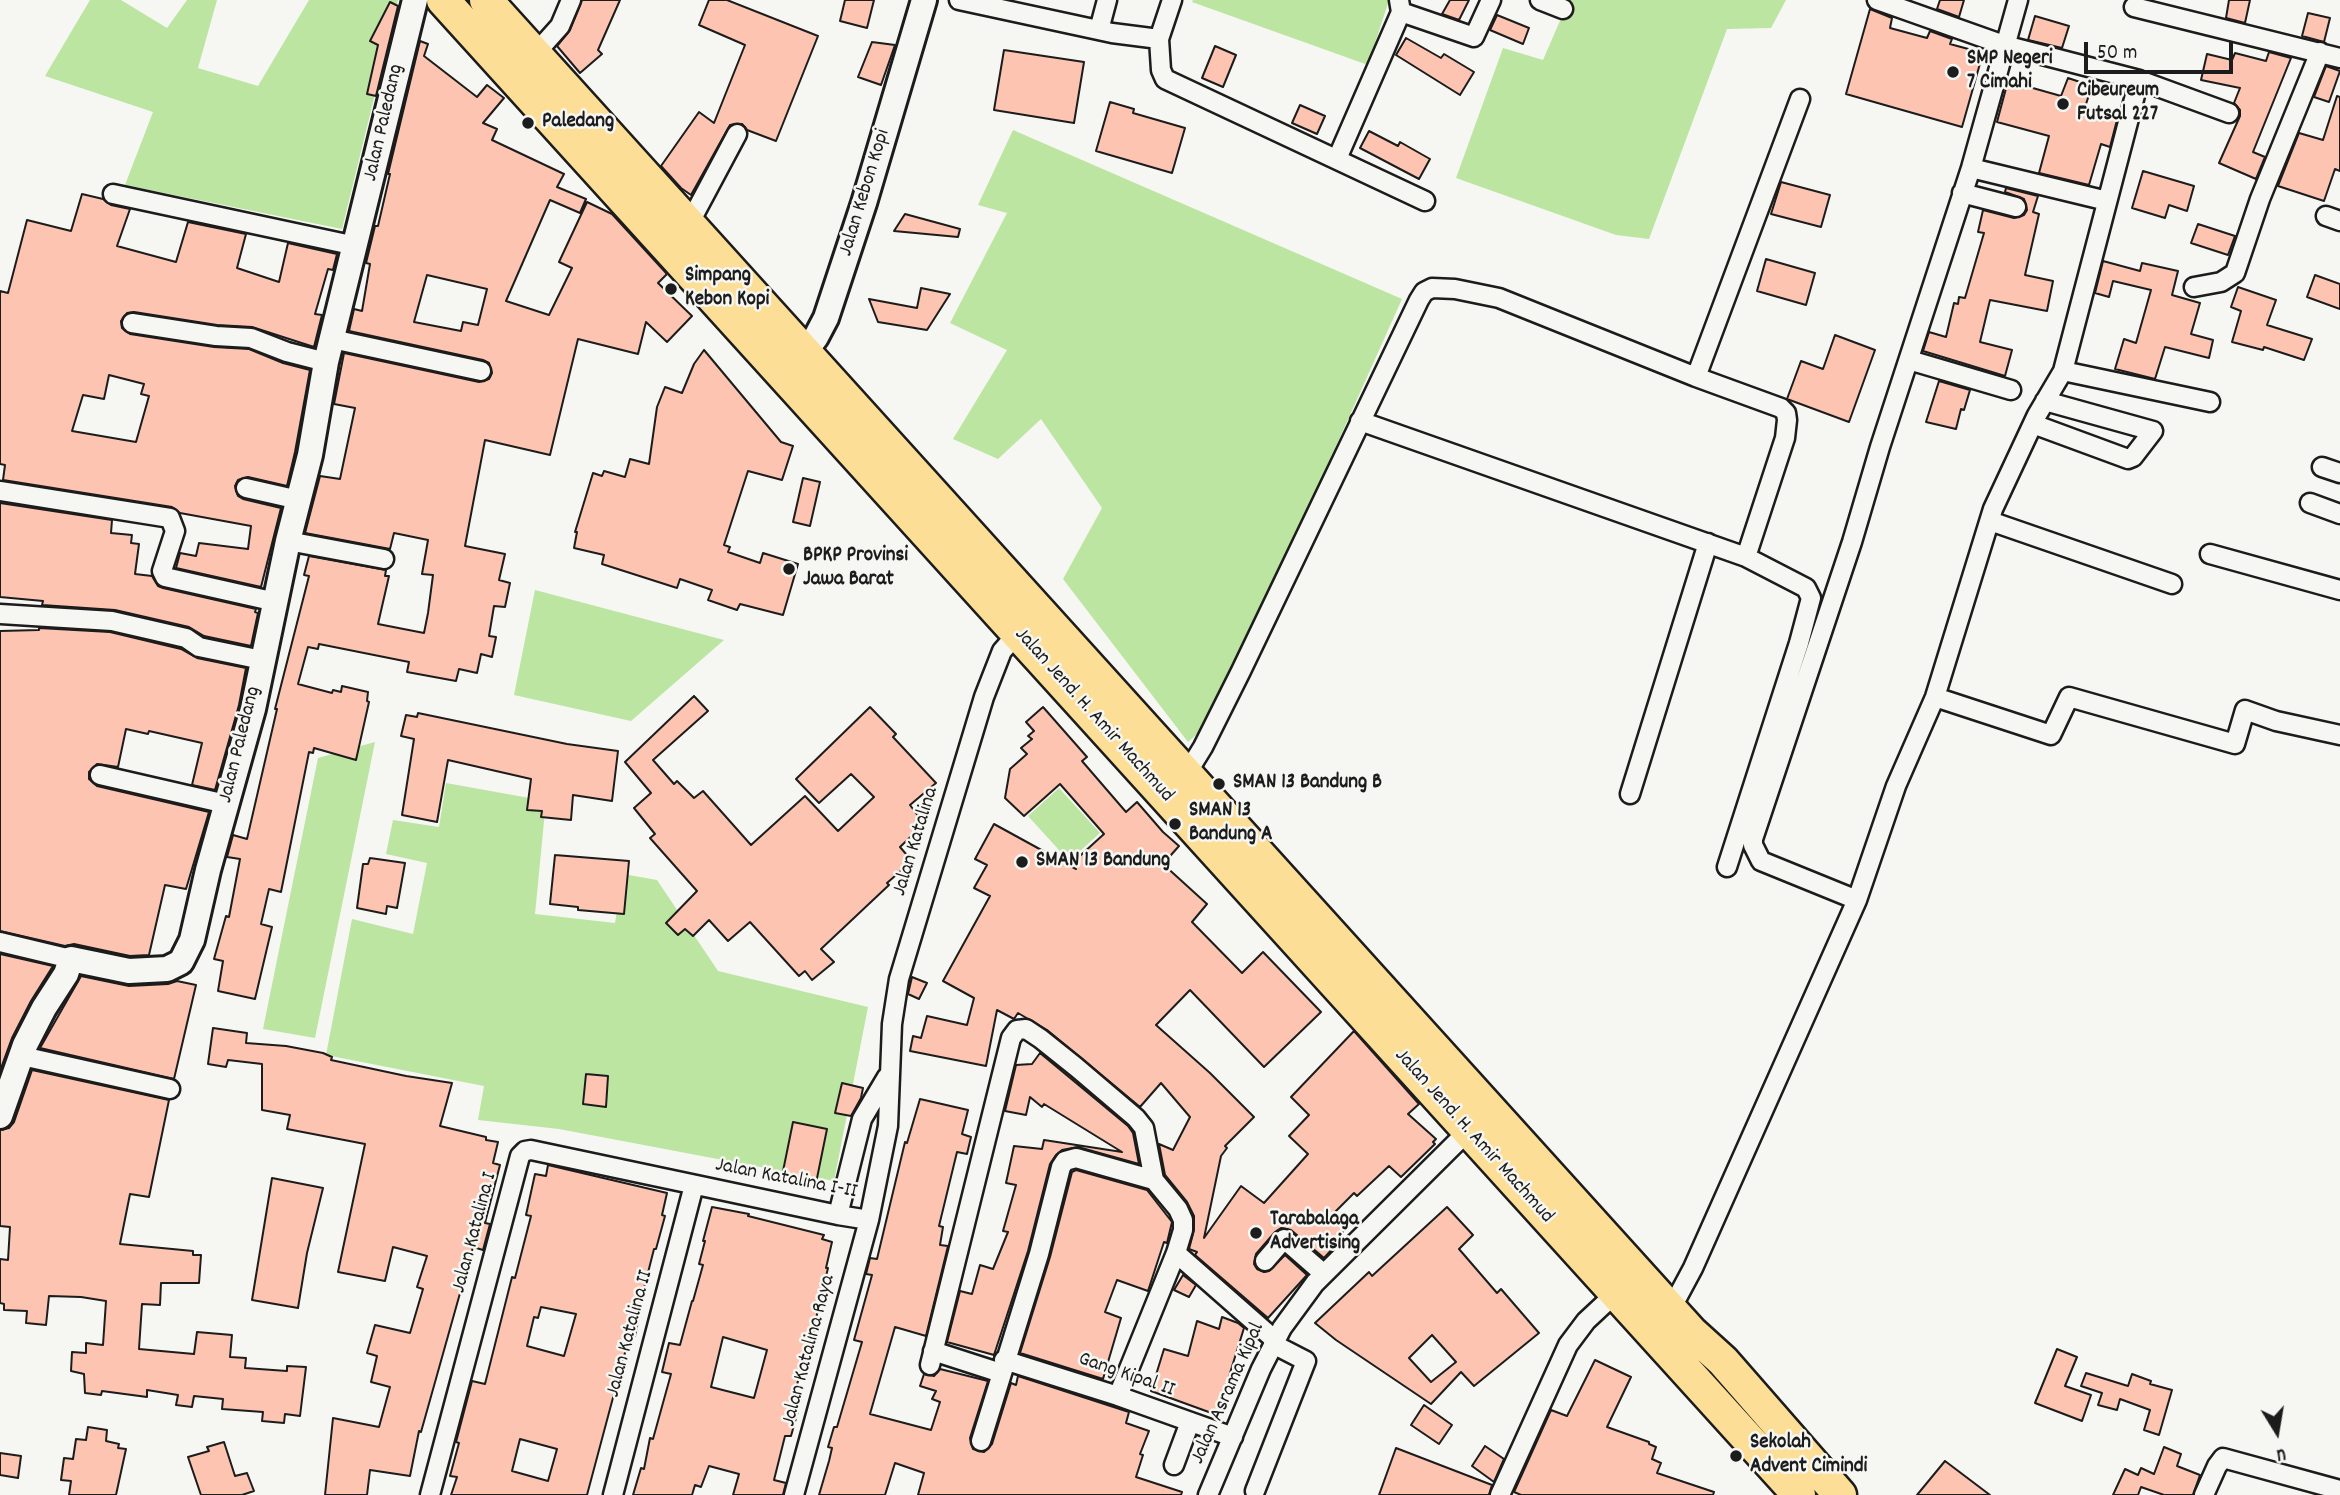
<!DOCTYPE html>
<style>
body{margin:0}
#map{position:relative;width:2340px;height:1495px;overflow:hidden;background:#f6f6f2;font-family:Dekko,sans-serif}
canvas{display:block}
.north{position:absolute;left:2242px;top:1397px;width:70px;height:70px;-webkit-text-stroke:5px #f6f6f2;paint-order:stroke;rotate:169deg;font-size:19px;font-weight:700;line-height:28px;text-align:center;color:#1c1c1c}
.north::after{content:'';display:block;margin:auto;width:24px;height:32px;background:#1c1c1c;clip-path:polygon(50% 0,100% 100%,50% 72%,0 100%)}
.scale{position:absolute;left:2084px;top:42px;width:149px;height:32px;box-sizing:border-box;border:4px solid #1c1c1c;border-top:0;padding-left:9px;font-size:21px;line-height:24px;white-space:nowrap;color:#1c1c1c;-webkit-text-stroke:5px #f6f6f2;paint-order:stroke}
</style>
<div id="map">
<canvas width="2340" height="1495"></canvas>
<div class="north">U</div>
<div class="scale">50 m</div>
</div>
<script>
const ctx = document.querySelector('canvas').getContext('2d');
ctx.lineJoin = 'round';
function fill(path, color) {
  ctx.fillStyle = color;
  ctx.fill(path, 'evenodd');
}
function toPath(rows) {
  const path = new Path2D();
  for (const r of rows) {
    path.moveTo(r[0], r[1]);
    for (let i = 2; i < r.length; i += 2) path.lineTo(r[i], r[i + 1]);
  }
  return path;
}
function strokePath(path, color, width, dash) {
  ctx.strokeStyle = color;
  ctx.lineWidth = width;
  ctx.lineCap = dash ? 'butt' : 'round';
  ctx.setLineDash(dash || []);
  ctx.stroke(path);
}
function label(font, color, halo, rows, align = 'center') {
  ctx.font = font + ' Dekko,sans-serif';
  ctx.lineWidth = 5;
  ctx.setLineDash([]);
  ctx.textBaseline = 'middle';
  ctx.strokeStyle = halo;
  ctx.fillStyle = color;
  for (const [text, x, y, turn = 0] of rows) {
    ctx.save();
    ctx.translate(x, y);
    ctx.rotate((+turn || 0) * Math.PI / 180);
    ctx.textAlign = isNaN(turn) ? turn : align;
    if (halo) ctx.strokeText(text, 0, 0);
    ctx.fillText(text, 0, 0);
    ctx.restore();
  }
}
const green = toPath([
 [90,0,121,0,167,28,187,0,217,0,198,68,258,86,309,0,398,0,342,229,125,185,153,112,45,76],
 [1193,0,1389,0,1368,65,1192,2],
 [1569,0,1786,0,1771,28,1727,29,1649,239,1616,235,1456,178,1503,48,1543,60],
 [1013,130,1402,299,1213,720,1188,742,1063,579,1102,508,1041,419,998,459,953,439,1007,350,950,323,1007,213,978,205],
 [535,590,724,640,631,721,514,695],
 [375,742,315,1038,263,1029,318,758],
 [446,783,546,801,535,914,615,923,623,874,657,880,718,971,868,1007,834,1181,559,1129,478,1120,484,1086,326,1055,352,919,413,934,427,863,386,854,393,820,439,827],
 [1059,788,1100,833,1069,861,1028,816]
]);
const building = toPath([
 [582,0,620,0,598,50,602,54,580,73,557,46,570,30,582,0],
 [709,0,727,0,818,36,776,141,747,130,742,124,730,125,691,195,681,188,661,166,699,112,714,123,745,45,699,25,709,0],
 [845,0,874,0,867,28,840,21,845,0],
 [1450,0,1469,0,1459,20,1442,14,1450,0],
 [1940,0,1964,0,1959,17,1937,9,1940,0],
 [2229,0,2250,0,2245,23,2226,18,2229,0],
 [390,2,398,6,376,96,367,94,378,45,370,41,390,2],
 [1870,9,1892,18,1890,28,1927,38,1930,31,1952,39,1950,44,1983,53,1962,127,1846,94,1870,9],
 [2308,13,2330,18,2324,42,2302,36,2308,13],
 [1497,15,1529,28,1523,44,1490,30,1497,15],
 [2035,16,2069,26,2062,48,2028,40,2035,16],
 [1406,38,1441,58,1444,54,1474,72,1460,95,1396,55,1406,38],
 [420,41,428,44,424,56,477,97,487,85,504,98,483,123,497,129,492,140,564,174,557,187,586,199,580,213,550,200,506,301,549,315,572,268,559,262,587,202,612,214,667,274,658,283,692,316,667,342,646,322,638,354,578,339,550,455,485,440,465,546,505,554,499,580,510,583,505,607,494,606,489,636,496,637,492,657,481,654,477,673,459,669,456,681,407,672,409,662,319,644,318,649,308,647,298,684,332,693,333,690,341,692,342,686,368,692,367,701,369,702,356,760,314,748,313,753,309,752,281,892,269,889,261,924,272,927,255,999,218,991,223,961,214,959,226,916,229,917,240,859,227,857,233,835,247,839,277,709,275,709,309,576,304,575,309,556,386,570,385,576,389,576,378,624,424,633,428,613,433,575,422,574,428,540,394,533,390,549,305,533,320,476,340,479,355,408,334,404,344,353,479,382,489,379,492,373,489,363,483,360,349,331,354,309,362,311,370,264,366,263,375,226,378,226,390,174,388,174,420,41],
 [427,275,487,289,478,325,463,322,461,331,414,322,427,275],
 [872,42,895,45,881,85,858,77,872,42],
 [1215,46,1236,55,1223,87,1202,78,1215,46],
 [1004,50,1084,62,1074,123,994,110,1004,50],
 [2269,52,2291,58,2253,152,2265,157,2256,179,2219,163,2240,116,2240,110,2234,103,2240,88,2201,80,2207,54,2232,60,2235,53,2266,61,2269,52],
 [2326,66,2340,71,2329,102,2314,97,2326,66],
 [2068,78,2092,86,2084,110,2117,120,2110,147,2101,144,2089,185,2039,173,2049,136,1997,122,2008,81,2061,96,2068,78],
 [2337,96,2340,97,2340,171,2335,169,2324,201,2278,186,2299,133,2323,140,2337,96],
 [1110,102,1134,109,1133,113,1185,128,1172,173,1096,151,1110,102],
 [1300,105,1325,116,1317,134,1292,123,1300,105],
 [1369,131,1398,146,1400,142,1430,159,1419,179,1360,148,1369,131],
 [2143,171,2194,186,2187,211,2169,205,2165,218,2132,208,2143,171],
 [1781,182,1830,195,1821,227,1771,214,1781,182],
 [2006,188,2038,196,2033,212,2039,214,2025,275,2053,281,2047,311,1990,300,1980,342,2012,350,2005,376,1923,351,1929,332,1946,337,1954,303,1958,304,1959,297,1965,298,1984,233,1978,232,1983,210,2014,218,2024,215,2027,210,2024,199,2005,192,2006,188],
 [82,194,103,199,111,205,130,209,117,246,176,262,188,222,246,234,237,268,279,282,288,243,337,254,333,270,328,269,315,314,322,315,314,347,252,327,217,325,134,312,127,313,121,321,122,328,130,334,214,347,249,349,283,363,310,370,295,452,287,486,248,477,238,480,235,486,238,496,243,499,281,508,261,587,176,568,180,553,196,556,199,543,248,549,251,526,180,513,172,507,3,480,5,465,0,464,0,291,8,293,27,220,71,231,82,194],
 [109,375,144,384,141,394,149,396,136,442,72,431,83,395,104,399,109,375],
 [905,214,960,229,958,237,894,231,905,214],
 [2198,224,2235,236,2228,255,2191,243,2198,224],
 [1766,259,1815,273,1806,305,1757,291,1766,259],
 [2103,261,2140,271,2142,263,2178,271,2172,295,2200,303,2191,334,2213,340,2209,358,2165,347,2155,379,2115,369,2124,339,2136,343,2151,290,2113,281,2109,297,2095,293,2103,261],
 [2315,275,2340,284,2340,309,2307,297,2315,275],
 [2238,287,2276,300,2267,325,2312,339,2304,360,2264,347,2263,350,2232,342,2241,311,2231,307,2238,287],
 [921,288,950,294,927,330,878,322,869,299,917,308,921,288],
 [1835,335,1875,350,1849,422,1787,399,1801,361,1823,369,1835,335],
 [704,350,781,442,793,446,782,480,748,471,724,545,730,547,728,552,760,563,763,553,798,564,783,615,740,604,737,610,708,600,712,590,680,579,677,588,602,564,604,555,574,548,577,532,575,532,593,473,602,476,604,471,625,477,630,459,649,464,657,407,665,387,682,393,694,364,704,350],
 [1939,381,1970,390,1964,410,1961,409,1956,429,1926,422,1939,381],
 [803,478,820,482,810,526,793,522,803,478],
 [0,503,112,520,111,533,132,535,131,543,139,544,135,574,152,576,158,586,163,588,256,609,255,612,258,613,251,646,204,636,189,627,115,610,42,605,43,601,0,597,0,503],
 [39,628,110,632,181,649,197,658,246,668,239,705,215,790,192,785,202,743,149,731,148,734,126,729,118,767,97,764,89,772,89,779,97,786,209,812,186,889,165,885,149,955,130,956,74,944,65,946,0,931,0,631,39,630,39,628],
 [694,696,708,711,653,760,674,784,677,781,694,798,703,791,751,845,805,796,838,831,874,797,851,774,819,803,796,779,870,707,896,734,893,737,936,783,910,805,924,824,900,847,912,861,887,883,889,885,821,949,834,962,812,980,805,971,799,976,750,922,728,941,709,920,693,936,685,929,678,935,666,923,697,891,650,838,655,834,634,808,651,793,625,762,694,696],
 [1043,707,1087,757,1082,761,1126,812,1137,802,1163,832,1179,846,1163,864,1207,904,1192,922,1242,973,1263,952,1321,1012,1264,1067,1190,990,1156,1025,1210,1073,1254,1117,1225,1146,1227,1148,1221,1156,1204,1238,1241,1186,1264,1203,1308,1154,1289,1136,1309,1115,1291,1097,1354,1031,1419,1104,1408,1114,1436,1139,1433,1142,1435,1144,1401,1177,1389,1166,1357,1196,1354,1193,1333,1214,1346,1228,1333,1243,1335,1246,1324,1258,1291,1230,1281,1228,1275,1232,1256,1254,1254,1264,1257,1269,1264,1272,1269,1271,1285,1255,1307,1275,1268,1318,1195,1255,1197,1252,1189,1249,1194,1230,1194,1216,1187,1202,1165,1175,1159,1144,1173,1150,1190,1117,1161,1083,1140,1107,1047,1030,1018,1013,1014,1019,997,1010,986,1066,910,1051,913,1036,921,1038,927,1016,967,1025,974,998,943,981,990,896,974,888,987,865,975,859,994,824,1076,869,1071,864,1104,834,1060,784,1024,816,1005,798,1010,769,1027,754,1021,748,1032,739,1028,736,1034,731,1026,722,1043,707],
 [418,713,567,744,618,751,612,801,573,795,571,820,541,817,542,811,527,810,531,779,448,760,437,822,402,815,414,739,401,736,406,715,417,717,418,713],
 [555,855,629,861,624,914,578,910,578,907,550,904,555,855],
 [370,858,405,863,397,908,387,906,386,914,357,908,363,864,368,864,370,858],
 [0,954,53,966,31,1001,12,1038,0,1071,0,954],
 [81,976,129,986,168,984,177,981,196,985,174,1079,40,1048,81,976],
 [912,977,927,983,919,999,908,994,912,977],
 [213,1028,247,1033,246,1043,286,1046,323,1053,332,1057,331,1060,406,1076,452,1083,440,1126,486,1137,486,1140,498,1142,493,1163,500,1165,485,1223,490,1224,483,1250,473,1247,421,1432,419,1431,410,1476,370,1470,367,1495,325,1495,333,1418,379,1427,390,1387,371,1382,377,1356,367,1353,375,1325,410,1333,423,1289,417,1287,427,1256,393,1247,385,1281,338,1272,365,1144,287,1129,290,1115,262,1110,262,1064,228,1060,226,1067,208,1064,213,1028],
 [1040,1053,1128,1126,1133,1133,1139,1164,1078,1147,1062,1150,1056,1155,1050,1164,1028,1251,994,1355,947,1342,960,1291,972,1294,980,1265,993,1269,1008,1232,1003,1231,1016,1185,1006,1183,1014,1146,1042,1149,1044,1140,1122,1152,1044,1104,1042,1107,1030,1097,1026,1115,1005,1111,1016,1065,1032,1064,1040,1053],
 [32,1070,169,1100,149,1197,130,1194,120,1244,193,1251,193,1255,201,1255,199,1283,161,1283,160,1305,142,1304,139,1349,194,1354,197,1332,232,1335,230,1357,246,1358,245,1368,287,1371,287,1366,306,1367,300,1416,285,1414,284,1423,262,1421,263,1412,222,1409,223,1399,194,1396,192,1407,176,1405,178,1395,147,1390,147,1397,102,1391,101,1395,85,1393,84,1374,71,1371,72,1352,86,1353,86,1343,103,1345,106,1301,81,1297,49,1296,46,1325,26,1323,27,1311,4,1310,4,1304,0,1303,0,1259,8,1260,10,1227,0,1226,0,1130,9,1128,14,1122,32,1070],
 [586,1074,608,1076,606,1107,583,1104,586,1074],
 [842,1083,863,1088,861,1098,851,1116,835,1113,842,1083],
 [920,1099,968,1110,962,1134,971,1137,967,1154,957,1152,939,1226,943,1227,940,1245,948,1246,926,1336,895,1327,870,1414,931,1430,940,1402,932,1399,936,1391,920,1386,924,1374,934,1376,940,1369,988,1381,970,1438,973,1449,984,1452,992,1444,1011,1383,1016,1385,1018,1376,1129,1412,1126,1423,1149,1431,1140,1454,1143,1455,1136,1477,1182,1492,1181,1495,918,1495,924,1473,895,1463,885,1495,819,1495,829,1461,832,1448,828,1447,834,1427,837,1427,862,1342,854,1340,872,1275,866,1274,870,1258,877,1259,905,1142,907,1143,920,1099],
 [793,1122,827,1129,815,1188,781,1181,793,1122],
 [548,1165,667,1193,662,1215,665,1216,656,1249,654,1249,638,1312,640,1312,635,1336,630,1334,587,1495,451,1495,457,1477,450,1476,459,1443,456,1442,472,1381,485,1384,512,1277,515,1278,531,1216,526,1215,535,1174,546,1176,548,1165],
 [541,1307,576,1314,564,1356,527,1346,534,1317,538,1318,541,1307],
 [520,1439,557,1449,548,1481,512,1471,520,1439],
 [1076,1170,1147,1190,1172,1222,1167,1243,1164,1242,1148,1291,1117,1280,1105,1312,1121,1318,1103,1379,1020,1353,1050,1257,1072,1172,1076,1170],
 [272,1178,323,1188,307,1253,298,1308,252,1300,272,1178],
 [712,1207,749,1214,748,1216,824,1235,822,1239,832,1242,826,1268,828,1268,813,1331,817,1332,810,1358,804,1356,791,1410,798,1411,791,1436,785,1436,774,1480,786,1483,783,1495,733,1495,739,1474,709,1466,701,1487,695,1485,692,1495,633,1495,641,1468,644,1469,650,1438,653,1439,671,1374,662,1372,669,1343,680,1345,692,1301,693,1301,703,1265,699,1264,705,1241,703,1241,712,1207],
 [723,1337,767,1350,754,1398,711,1387,723,1337],
 [1447,1207,1473,1235,1459,1249,1497,1293,1501,1289,1539,1333,1474,1386,1461,1372,1431,1404,1336,1340,1315,1323,1369,1272,1372,1276,1447,1207],
 [1432,1335,1456,1362,1431,1382,1409,1358,1432,1335],
 [1183,1275,1196,1285,1189,1297,1174,1290,1183,1275],
 [1222,1317,1238,1323,1244,1328,1217,1415,1151,1391,1164,1349,1188,1356,1197,1321,1219,1329,1222,1317],
 [2057,1349,2077,1357,2065,1386,2091,1395,2082,1421,2035,1403,2057,1349],
 [1595,1360,1631,1377,1607,1427,1649,1442,1649,1444,1656,1447,1652,1459,1661,1463,1657,1473,1714,1492,1713,1495,1521,1495,1514,1492,1551,1410,1567,1416,1595,1360],
 [2086,1373,2128,1386,2132,1374,2151,1381,2150,1384,2172,1390,2159,1435,2144,1430,2150,1410,2120,1399,2117,1410,2098,1405,2102,1393,2081,1386,2086,1373],
 [1424,1405,1452,1425,1439,1444,1411,1425,1424,1405],
 [88,1427,107,1430,106,1441,119,1444,118,1448,126,1449,116,1495,69,1495,71,1481,61,1480,64,1458,73,1459,76,1439,86,1440,88,1427],
 [224,1442,235,1476,247,1473,254,1491,242,1495,201,1495,188,1457,209,1451,207,1447,224,1442],
 [1485,1446,1504,1459,1494,1482,1472,1466,1485,1446],
 [2164,1447,2181,1454,2177,1466,2200,1475,2193,1495,2164,1495,2141,1487,2138,1495,2113,1495,2125,1469,2138,1475,2141,1468,2154,1474,2164,1447],
 [1396,1448,1492,1485,1489,1495,1379,1495,1396,1448],
 [0,1453,21,1456,18,1478,0,1475,0,1453],
 [1945,1461,1990,1495,1917,1495,1945,1461]
]);
const street = toPath([
 [959,0,1112,33,1159,39],
 [1172,0,1159,39,1161,70,1165,79,1425,201],
 [1540,0,1563,9],
 [1877,0,2004,45,2139,80,2229,113],
 [2134,7,2340,58],
 [1401,12,1474,37,1491,0],
 [1099,30,1107,0],
 [535,54,560,26,571,0],
 [1337,159,1401,12,1399,0],
 [1971,168,2099,199],
 [1962,193,2016,207],
 [113,194,356,246],
 [2326,216,2340,221],
 [689,224,737,134],
 [2194,287,2221,282,2235,273,2260,199,2320,52],
 [132,323,216,336,251,338,287,352,326,362],
 [332,339,481,371],
 [1909,360,2011,390],
 [2063,371,2210,402],
 [1696,377,1800,99],
 [1360,421,1746,557,1806,588,1811,598,1799,643,1727,867],
 [2033,424,2128,459,2133,457,2153,431,2045,401],
 [2322,467,2340,473],
 [246,488,299,500],
 [0,491,170,518,175,531,162,571,165,577,276,602],
 [2310,503,2340,514],
 [1990,521,2172,584],
 [288,541,384,559],
 [2210,554,2340,590],
 [0,614,112,621,186,638,199,647,262,660],
 [1935,697,2051,735,2069,697,2235,744,2245,710,2276,721,2340,735],
 [1187,773,1203,747,1241,671,1419,300,1424,292,1432,288,1455,289,1499,298,1696,377,1781,408,1786,413,1787,420,1785,438,1746,557],
 [100,775,226,804],
 [1630,794,1708,543],
 [1857,900,1761,861,1753,845,1753,839,1852,542,1880,447,1971,168,2018,0],
 [0,942,71,959],
 [22,1056,170,1089],
 [838,1215,862,1119,887,1077],
 [1176,1253,1275,1340],
 [1265,1261,1284,1239,1324,1274],
 [1669,1306,1678,1296,1693,1268,1857,900,1896,786,1935,697,1993,509,2037,415,2063,371,2139,80],
 [933,1351,1001,1373],
 [1004,1360,1118,1396,1233,1437],
 [930,1365,1011,1038,1017,1030,1026,1029,1041,1039,1076,1067,1136,1118,1144,1128,1154,1180,1178,1209,1183,1220,1183,1230,1176,1253,1118,1396],
 [981,1441,1039,1254,1061,1167,1065,1161,1076,1158,1154,1180],
 [1174,1465,1190,1422],
 [1255,1491,1306,1361,1273,1344],
 [430,1495,520,1156,525,1151,531,1150,838,1215,869,1220],
 [613,1495,694,1185],
 [794,1495,869,1220,888,1126,892,1024,899,979,984,697,1002,651,1018,633],
 [1208,1495,1261,1369,1282,1328,1315,1283,1468,1131],
 [1500,1495,1568,1345,1586,1321,1615,1294],
 [2204,1495,2217,1466,2223,1458,2340,1490]
]);
const secondary = toPath([
 [791,364,804,353,816,337,826,318,864,203,924,0],
 [0,1116,25,1045,44,1008,66,974,71,959,129,971,167,969,181,962,192,940,208,870,253,709,288,541,310,455,326,362,415,0]
]);
const highway = toPath([
 [443,0,1799,1495],
 [486,0,1691,1332,1723,1361,1840,1495]
]);
const markers = [
 [1953,72,7,"#1c1c1c"],
 [2063,104,7,"#1c1c1c"],
 [528,123,7,"#1c1c1c"],
 [671,289,7,"#1c1c1c"],
 [789,569,7,"#1c1c1c"],
 [1219,784,7,"#1c1c1c"],
 [1175,824,7,"#1c1c1c"],
 [1022,862,7,"#1c1c1c"],
 [1256,1233,7,"#1c1c1c"],
 [1736,1456,7,"#1c1c1c"]
];
const poiNames = [
 ["SMP Negeri",1967,60],
 ["7 Cimahi",1967,84],
 ["Cibeureum",2077,92],
 ["Futsal 227",2077,116],
 ["Paledang",542,123],
 ["Simpang",685,277],
 ["Kebon Kopi",685,301],
 ["BPKP Provinsi",803,557],
 ["Jawa Barat",803,581],
 ["SMAN 13 Bandung B",1233,784],
 ["SMAN 13",1189,812],
 ["Bandung A",1189,836],
 ["SMAN 13 Bandung",1036,862],
 ["Tarabalaga",1270,1221],
 ["Advertising",1270,1245],
 ["Sekolah",1750,1444],
 ["Advent Cimindi",1750,1468]
];
const streetNames = [
 ["Jalan Paledang",385,123,-77],
 ["Jalan Kebon Kopi",866,193,-73],
 ["Jalan Jend. H. Amir Machmud",1093,716,48],
 ["Jalan Paledang",241,745,-76],
 ["Jalan Katalina",917,842,-73],
 ["Jalan Jend. H. Amir Machmud",1473,1137,48],
 ["Jalan Katalina I-II",786,1180,11],
 ["Jalan Katalina I",476,1233,-75],
 ["Jalan Katalina II",631,1334,-75],
 ["Jalan Katalina Raya",810,1351,-75],
 ["Gang Kipal II",1126,1376,19],
 ["Jalan Asrama Kipal",1229,1394,-66]
];
fill(green, '#bce5a1');
fill(building, '#fcc4b1');
strokePath(building, '#1c1c1c', 2);
strokePath(street, '#1c1c1c', 23);
strokePath(secondary, '#1c1c1c', 30);
strokePath(highway, '#1c1c1c', 37);
strokePath(street, '#f6f6f2', 18);
strokePath(secondary, '#f6f6f2', 24);
strokePath(highway, '#fdde96', 32);
for (const [x, y, r, color] of markers) {
  const dot = new Path2D();
  dot.arc(x, y, r, 0, 2 * Math.PI);
  ctx.fillStyle = color;
  ctx.fill(dot);
  strokePath(dot, '#f6f6f2', 2.5);
}
label('bold 21px', '#1c1c1c', '#f6f6f2', poiNames, 'left');
label('21px', '#1c1c1c', '#f6f6f2', streetNames);
</script>
